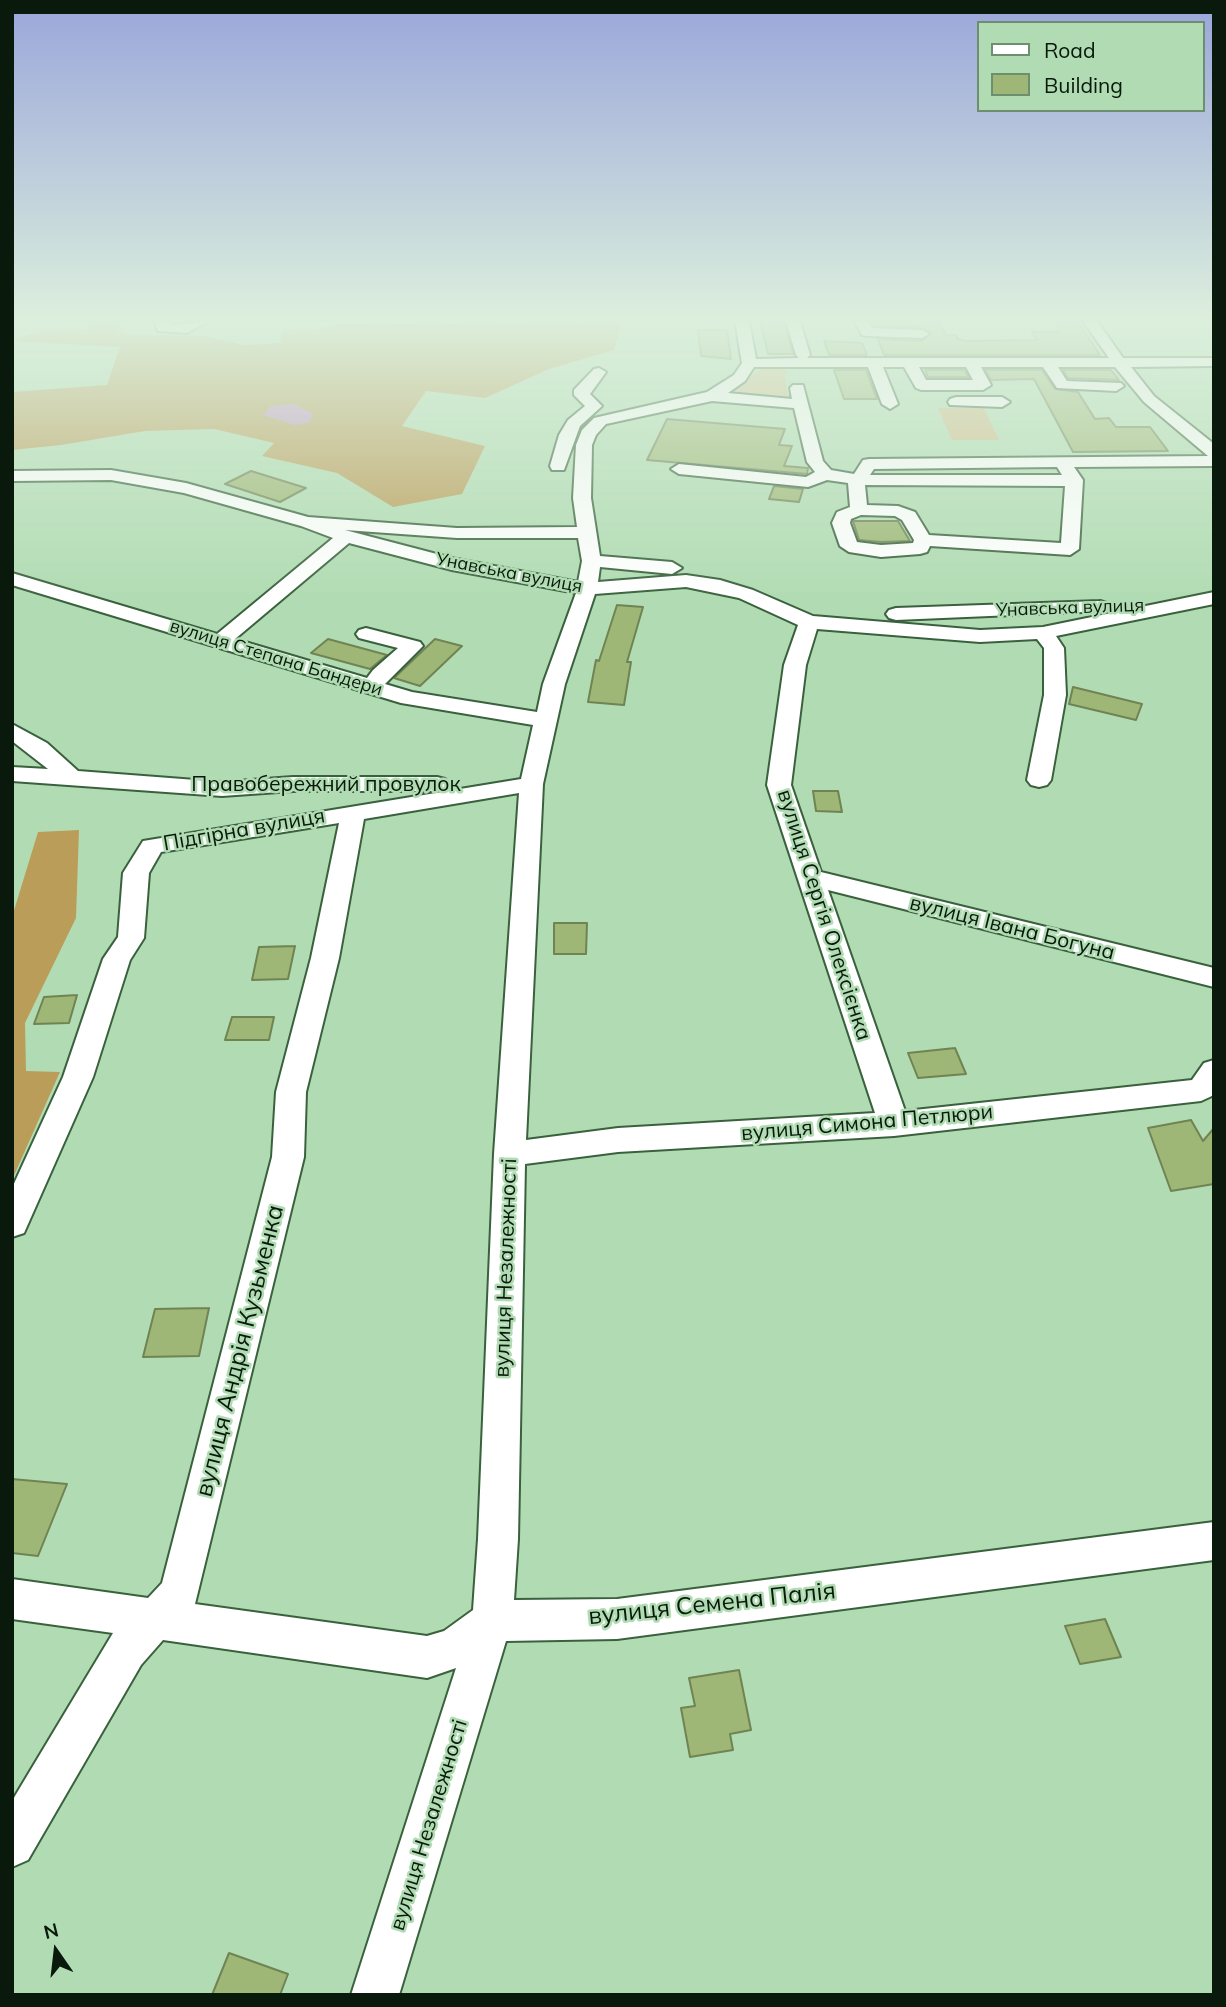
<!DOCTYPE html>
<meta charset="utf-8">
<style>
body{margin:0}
#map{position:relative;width:1226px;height:2007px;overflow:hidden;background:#b1dcb3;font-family:Mulish,sans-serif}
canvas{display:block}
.frame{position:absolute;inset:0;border:14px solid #09190b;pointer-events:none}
.legend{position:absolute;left:977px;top:21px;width:228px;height:91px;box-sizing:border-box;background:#b1dcb3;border:2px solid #6e8e70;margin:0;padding:9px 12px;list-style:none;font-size:21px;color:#09190b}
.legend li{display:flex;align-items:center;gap:14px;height:35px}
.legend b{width:35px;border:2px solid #6e8e70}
.north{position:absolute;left:21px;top:1916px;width:70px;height:70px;-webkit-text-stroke:5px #b1dcb3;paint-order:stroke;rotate:346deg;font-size:19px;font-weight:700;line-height:28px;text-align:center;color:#09190b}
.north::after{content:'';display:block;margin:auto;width:24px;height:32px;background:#09190b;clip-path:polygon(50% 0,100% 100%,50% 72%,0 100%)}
</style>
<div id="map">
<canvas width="1226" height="2007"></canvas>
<div class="frame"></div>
<ul class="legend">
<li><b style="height:9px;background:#fff"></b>Road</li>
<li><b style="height:19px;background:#9eb776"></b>Building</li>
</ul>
<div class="north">N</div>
</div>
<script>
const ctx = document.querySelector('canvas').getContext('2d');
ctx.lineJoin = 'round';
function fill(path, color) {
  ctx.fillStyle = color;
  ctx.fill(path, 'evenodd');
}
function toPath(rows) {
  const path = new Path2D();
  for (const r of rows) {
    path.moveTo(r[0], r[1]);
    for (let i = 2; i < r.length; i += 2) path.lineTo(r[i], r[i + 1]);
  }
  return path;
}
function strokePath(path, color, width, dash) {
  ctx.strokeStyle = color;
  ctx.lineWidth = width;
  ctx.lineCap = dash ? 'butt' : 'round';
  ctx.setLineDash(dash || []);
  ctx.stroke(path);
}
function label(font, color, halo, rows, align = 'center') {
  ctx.font = font + ' Mulish,sans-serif';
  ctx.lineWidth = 5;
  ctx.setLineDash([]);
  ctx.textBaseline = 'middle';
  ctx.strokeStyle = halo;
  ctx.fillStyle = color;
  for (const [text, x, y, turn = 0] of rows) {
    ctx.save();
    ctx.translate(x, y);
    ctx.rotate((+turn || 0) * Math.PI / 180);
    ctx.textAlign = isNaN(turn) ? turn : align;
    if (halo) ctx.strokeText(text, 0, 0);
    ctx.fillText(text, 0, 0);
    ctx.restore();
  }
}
const green = toPath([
 [761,368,779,368,790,372,785,374,787,393,793,397,746,396,736,390],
 [938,408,984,408,999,440,952,440]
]);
const forest = toPath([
 [93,321,128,321,121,323,117,331,131,335,206,336,244,345,280,343,282,330,310,331,343,323,622,321,614,350,549,369,485,398,426,391,402,426,485,446,462,494,393,507,337,473,262,456,274,443,214,429,145,431,61,445,12,450,12,392,107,385,120,347,12,341,36,332,86,330],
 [79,830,76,918,25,1023,26,1071,60,1072,12,1180,12,917,38,832]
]);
const water = toPath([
 [294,404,313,414,309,423,295,425,263,415,271,406]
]);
const building = toPath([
 [760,321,784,321,793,354,768,354,760,321],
 [872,321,939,321,946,335,956,335,958,339,966,341,1037,340,1032,332,1059,332,1057,322,1078,322,1100,355,884,355,878,339,922,341,931,333,922,327,874,325,872,321],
 [698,330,727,330,731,359,701,356,698,330],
 [824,341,862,343,867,355,829,355,824,341],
 [834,370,866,370,877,399,844,399,834,370],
 [925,370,964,370,969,377,928,377,925,370],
 [985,370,1042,370,1055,389,1078,392,1095,419,1109,418,1116,427,1150,427,1168,451,1073,452,1034,379,991,380,985,370],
 [1063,370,1111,370,1119,380,1068,378,1063,370],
 [667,419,785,429,779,445,792,446,784,466,808,468,807,474,647,460,667,419],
 [251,471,306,488,280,502,225,484,251,471],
 [774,486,803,489,799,502,769,499,774,486],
 [853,521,898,521,910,541,881,542,859,540,853,521],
 [617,605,643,607,627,662,631,662,624,705,588,702,596,660,599,661,617,605],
 [328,639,387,655,370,669,311,653,328,639],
 [435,639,462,646,420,686,394,678,435,639],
 [1073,687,1142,704,1136,720,1069,704,1073,687],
 [813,791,838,791,842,812,816,811,813,791],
 [554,923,587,923,586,954,554,954,554,923],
 [295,946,288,979,252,980,259,947,295,946],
 [77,995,69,1023,34,1024,44,997,77,995],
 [232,1017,274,1017,269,1040,225,1040,232,1017],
 [955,1048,966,1074,918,1078,908,1053,955,1048],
 [1191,1120,1203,1141,1214,1128,1214,1184,1171,1191,1148,1128,1191,1120],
 [209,1308,199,1356,143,1357,155,1309,209,1308],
 [12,1479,67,1484,38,1556,12,1553,12,1479],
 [1105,1619,1121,1657,1080,1664,1065,1626,1105,1619],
 [739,1670,751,1730,730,1734,733,1750,690,1757,681,1708,695,1706,689,1678,739,1670],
 [229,1953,288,1974,280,1995,212,1995,229,1953]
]);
const minor = toPath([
 [154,321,168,321,173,325,209,321,187,333,158,331,154,321],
 [735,321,749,321,756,359,799,358,796,355,786,321,800,321,810,355,807,358,1109,358,1083,321,1097,321,1123,358,1214,358,1214,366,1131,367,1154,396,1214,444,1214,466,1074,467,1083,480,1079,549,1070,555,930,546,927,552,920,554,881,557,849,552,840,546,832,523,837,512,850,507,848,483,827,480,808,487,679,474,671,469,679,464,806,477,815,472,807,462,794,408,712,401,606,424,596,435,592,445,591,498,600,556,672,562,682,568,672,574,600,567,598,582,686,575,720,580,753,590,813,616,980,630,1043,627,1214,592,1214,604,1056,636,1064,648,1066,695,1051,780,1047,785,1039,787,1031,785,1027,780,1044,695,1044,648,1037,639,980,642,817,629,806,665,791,785,821,872,1214,968,1214,987,828,890,905,1111,1192,1080,1204,1063,1214,1060,1214,1095,1201,1101,894,1136,618,1152,525,1164,518,1539,514,1600,617,1599,1214,1522,1214,1560,617,1639,506,1641,399,1995,351,1995,456,1668,427,1678,163,1640,141,1665,28,1860,12,1867,12,1801,113,1633,12,1619,12,1579,148,1598,162,1583,272,1157,276,1092,311,958,339,823,161,852,149,873,144,938,130,960,93,1077,28,1224,24,1233,12,1237,12,1188,63,1077,103,959,118,937,123,873,143,841,521,779,533,725,401,703,12,585,12,573,217,634,333,538,301,526,184,493,111,480,12,481,12,471,111,470,186,483,308,517,457,528,577,527,573,498,576,445,582,430,594,418,707,392,734,375,742,363,735,321],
 [754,367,868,367,882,404,890,409,898,404,883,367,904,367,916,388,921,390,983,390,991,385,981,367,1043,367,1057,388,1116,391,1124,386,1121,383,1067,381,1058,367,1115,367,1144,402,1208,456,869,459,863,460,854,474,831,470,823,461,803,385,793,385,790,388,792,399,728,393,745,381,754,367],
 [919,367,966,367,973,380,926,380,919,367],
 [1057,467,1062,475,870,475,874,469,1057,467],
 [865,485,1065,486,1061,543,929,535,915,512,898,506,867,505,865,485],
 [861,515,895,516,902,520,914,540,913,543,881,545,857,542,850,523,851,519,861,515],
 [345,530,457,538,578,538,582,561,578,582,452,558,345,530],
 [349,543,452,570,576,593,543,684,537,712,412,692,385,684,423,646,420,642,366,628,359,630,356,634,359,638,398,648,373,670,367,678,235,639,349,543],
 [686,587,739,598,798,625,784,665,767,785,875,1113,618,1128,526,1140,543,784,565,684,595,594,686,587],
 [519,793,494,1154,478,1539,473,1610,444,1631,427,1636,195,1604,304,1157,306,1092,339,958,364,819,519,793],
 [854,321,868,321,872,328,922,330,929,334,922,338,867,336,862,335,854,321],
 [599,368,606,372,590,394,602,406,580,426,564,470,552,470,550,466,559,435,568,420,585,406,574,395,574,390,594,369,599,368],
 [956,397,1002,397,1010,402,1002,407,950,405,948,402,950,399,956,397],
 [1100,601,1107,603,1110,607,1107,611,896,620,889,618,886,614,889,610,896,608,1100,601],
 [12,724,47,743,78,771,222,782,293,777,437,777,445,779,449,784,445,789,437,791,293,791,222,796,12,781,12,767,48,769,12,741,12,724]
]);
const farStreetnames = [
 ["Унавська вулиця",509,573,11],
 ["Унавська вулиця",1070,608,-2],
 ["вулиця Степана Бандери",276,658,17]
];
const streetNames = [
 ["Правобережний провулок",326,785],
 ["Підгірна вулиця",244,830,-10],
 ["вулиця Сергія Олексієнка",824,915,72],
 ["вулиця Івана Богуна",1012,928,14],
 ["вулиця Симона Петлюри",867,1123,-5],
 ["вулиця Незалежності",506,1268,-88],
 ["вулиця Незалежності",429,1825,-73]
];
const nearStreetnames = [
 ["вулиця Андрія Кузьменка",240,1351,-76],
 ["вулиця Семена Палія",712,1604,-6]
];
fill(green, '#d2bb88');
fill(forest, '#bb9d5a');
fill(water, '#c592c6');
fill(building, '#9eb776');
strokePath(building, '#708353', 2);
strokePath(minor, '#3a613d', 4);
fill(minor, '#fff');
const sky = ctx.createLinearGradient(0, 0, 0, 602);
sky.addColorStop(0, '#9aa6da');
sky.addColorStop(0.53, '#dcefdd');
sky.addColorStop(1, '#dcefdd00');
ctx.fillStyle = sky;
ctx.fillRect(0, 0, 1226, 602);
label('18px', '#09190b', '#b1dcb3', farStreetnames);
label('21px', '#09190b', '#b1dcb3', streetNames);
label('24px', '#09190b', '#b1dcb3', nearStreetnames);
</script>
